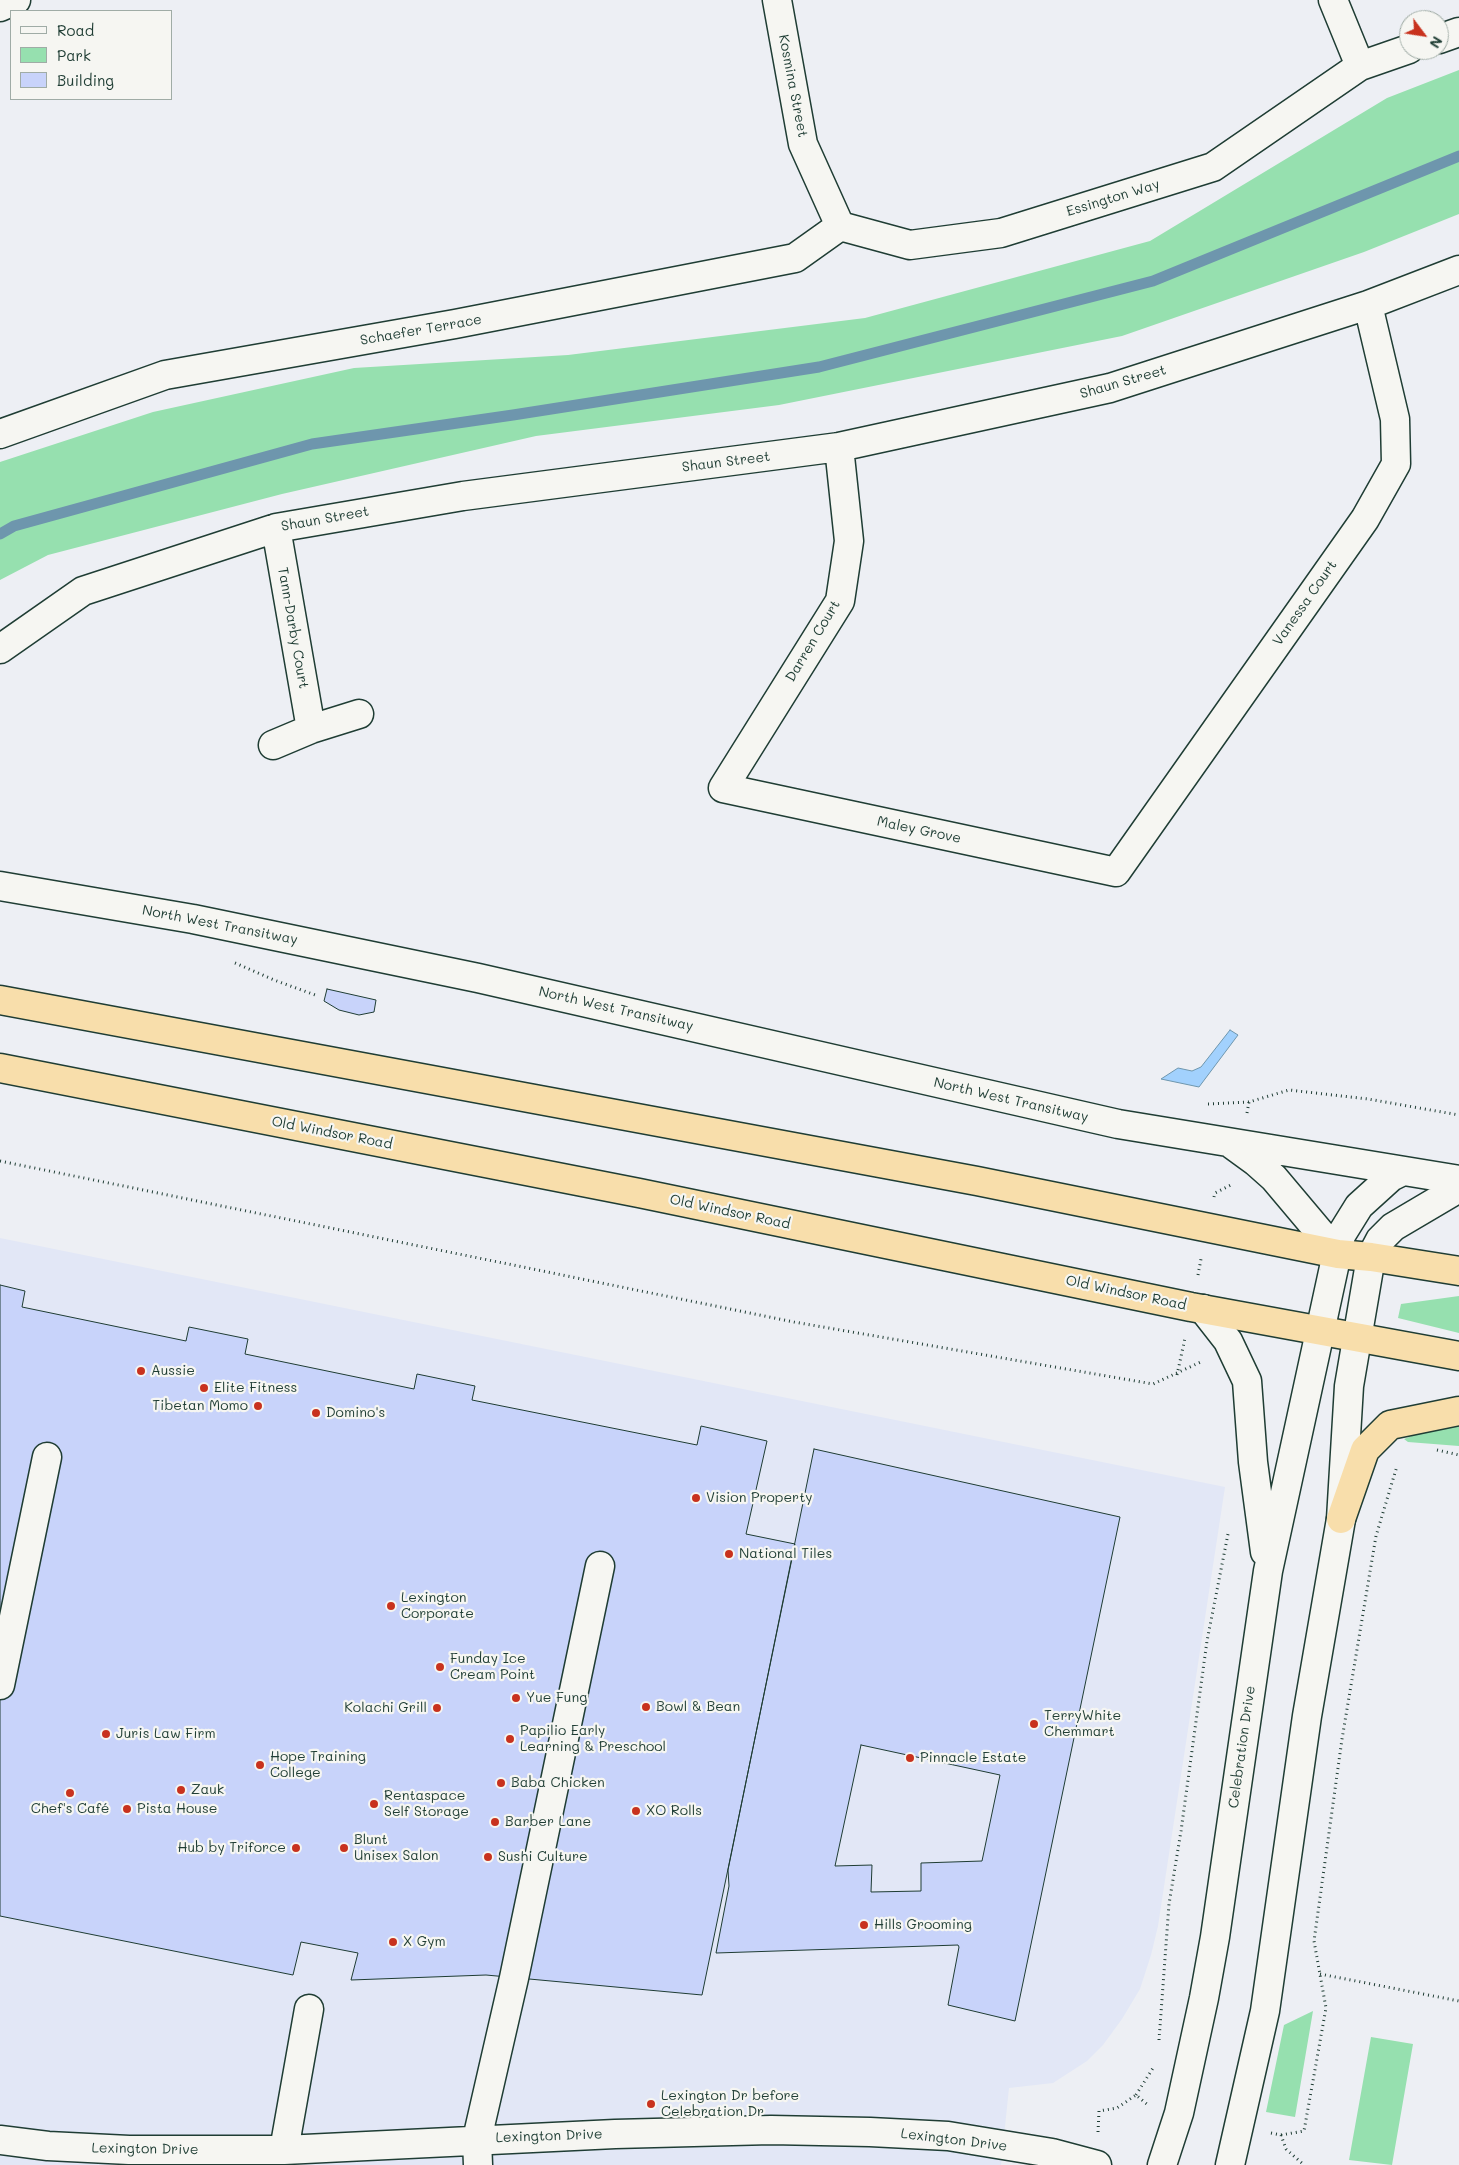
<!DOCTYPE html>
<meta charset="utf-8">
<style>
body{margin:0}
#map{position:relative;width:1459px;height:2165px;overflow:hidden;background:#edeff4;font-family:Mali,sans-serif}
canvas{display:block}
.legend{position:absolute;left:10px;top:10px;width:162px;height:90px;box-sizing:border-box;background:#f6f6f2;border:1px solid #a0aca6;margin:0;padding:6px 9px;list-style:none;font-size:15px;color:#1f3d34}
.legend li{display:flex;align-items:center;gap:10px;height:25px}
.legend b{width:25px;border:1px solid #a0aca6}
.north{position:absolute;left:1399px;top:10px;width:50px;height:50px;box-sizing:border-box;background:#f6f6f2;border:1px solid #a0aca6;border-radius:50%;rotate:121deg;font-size:14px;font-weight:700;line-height:20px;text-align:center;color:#1f3d34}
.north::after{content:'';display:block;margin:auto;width:18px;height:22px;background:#c8321e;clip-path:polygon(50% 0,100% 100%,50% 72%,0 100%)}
</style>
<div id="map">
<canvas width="1459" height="2165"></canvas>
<ul class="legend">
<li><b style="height:6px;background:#f6f6f2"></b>Road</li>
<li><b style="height:14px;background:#96e0af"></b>Park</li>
<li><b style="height:14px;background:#c8d3fa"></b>Building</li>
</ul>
<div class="north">N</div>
</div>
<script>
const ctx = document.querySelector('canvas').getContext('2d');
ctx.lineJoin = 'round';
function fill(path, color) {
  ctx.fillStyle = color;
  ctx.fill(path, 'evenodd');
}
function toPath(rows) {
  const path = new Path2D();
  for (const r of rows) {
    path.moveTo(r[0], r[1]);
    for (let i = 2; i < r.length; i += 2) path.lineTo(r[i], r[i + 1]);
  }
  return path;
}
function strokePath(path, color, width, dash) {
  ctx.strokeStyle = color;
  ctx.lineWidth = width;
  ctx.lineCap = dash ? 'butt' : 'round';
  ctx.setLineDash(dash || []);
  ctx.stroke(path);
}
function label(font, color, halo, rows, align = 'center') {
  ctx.font = font + ' Mali,sans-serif';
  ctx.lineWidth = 4.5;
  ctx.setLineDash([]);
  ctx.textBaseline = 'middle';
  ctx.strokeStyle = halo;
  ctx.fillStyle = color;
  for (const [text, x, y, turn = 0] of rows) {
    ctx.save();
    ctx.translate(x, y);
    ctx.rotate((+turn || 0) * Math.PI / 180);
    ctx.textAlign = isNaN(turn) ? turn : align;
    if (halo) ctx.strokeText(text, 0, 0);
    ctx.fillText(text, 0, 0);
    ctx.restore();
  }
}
const built = toPath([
 [0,1238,1225,1487,1158,1926,1151,1955,1140,1989,1122,2019,1103,2045,1087,2061,1053,2083,1009,2088,1001,2165,0,2165]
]);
const green = toPath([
 [1459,70,1459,214,1364,252,1122,336,779,405,536,436,282,494,48,555,0,580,0,462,153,412,354,368,568,355,865,318,1150,241,1387,98],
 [1459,1296,1459,1333,1398,1318,1401,1304],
 [1459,1425,1459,1446,1408,1442,1404,1439,1430,1429],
 [1313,2011,1295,2117,1266,2112,1284,2025],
 [1371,2037,1413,2044,1392,2165,1349,2160]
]);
const water = toPath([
 [1230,1030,1238,1035,1199,1087,1161,1079,1178,1068,1192,1071,1201,1067,1230,1030]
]);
const stream = toPath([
 [0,534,14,526,312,444,513,415,819,367,1153,281,1459,156]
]);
const building = toPath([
 [327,989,376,1000,374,1012,359,1015,339,1010,324,1001,327,989],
 [0,1285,25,1291,22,1307,186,1341,189,1327,248,1339,245,1354,414,1389,417,1374,475,1386,472,1400,697,1445,701,1426,767,1441,746,1534,795,1544,702,1995,486,1975,351,1980,358,1953,301,1942,293,1975,0,1916,0,1285],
 [814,1449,1120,1517,1015,2021,948,2005,959,1947,958,1945,716,1953,729,1886,728,1870,814,1449],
 [861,1745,1000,1775,982,1861,921,1863,921,1891,871,1892,872,1865,835,1866,861,1745]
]);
const path = toPath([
 [235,963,274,980,318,996],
 [1208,1104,1249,1102,1289,1090,1368,1099,1459,1115],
 [1247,1113,1249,1102],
 [0,1161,794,1322,1153,1384,1203,1361],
 [1214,1197,1215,1193,1233,1184],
 [1198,1275,1201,1259],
 [1177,1375,1185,1338],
 [1437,1450,1459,1455],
 [1320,1974,1459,2001],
 [1159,2040,1169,1904,1181,1831,1207,1641,1228,1534],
 [1136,2095,1153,2068],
 [1098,2132,1099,2111,1117,2108,1136,2095,1148,2105],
 [1271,2133,1281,2135,1286,2149,1304,2165],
 [1281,2135,1304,2131,1326,2008,1314,1941,1342,1739,1376,1536,1397,1466]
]);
const minor = toPath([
 [777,0,803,144,840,226],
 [1333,0,1360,66],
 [0,7,16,0],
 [1439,39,1459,32],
 [840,226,910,245,1001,233,1213,167,1360,66,1409,49],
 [0,434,165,375,455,324,795,258,840,226],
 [839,447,849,541,840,601,723,788,1116,872,1365,519,1396,464,1395,419,1368,305],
 [276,528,311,729],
 [0,649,83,591,276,528,463,496,839,447,1110,388,1368,305,1459,270],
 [273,745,311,729,359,714],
 [0,886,193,919,478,978,1118,1124,1459,1180],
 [1234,1146,1256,1162,1274,1178,1338,1254],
 [1203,1309,1228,1341,1247,1381,1253,1462,1265,1552],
 [0,1685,47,1457],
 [0,2140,48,2146,129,2150,284,2150,615,2134,771,2130,870,2132,948,2136,1052,2153,1097,2165],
 [284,2150,309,2009],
 [478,2165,477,2139,514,1978,600,1566],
 [1162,2165,1179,2113,1204,1998,1215,1937,1268,1571,1341,1235,1359,1206,1391,1177,1403,1171],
 [1230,2165,1265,2011,1307,1716,1341,1519,1349,1386,1371,1257,1380,1240,1393,1227,1459,1188]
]);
const highway = toPath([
 [0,1000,977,1181,1338,1254,1371,1257,1459,1271],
 [0,1068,639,1193,1191,1307,1459,1356],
 [1341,1519,1365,1450,1390,1425,1459,1411]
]);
const markers = [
 [141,1371,5,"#c8321e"],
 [204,1388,5,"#c8321e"],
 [258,1406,5,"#c8321e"],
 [316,1413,5,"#c8321e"],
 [696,1498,5,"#c8321e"],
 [729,1554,5,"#c8321e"],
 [391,1606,5,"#c8321e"],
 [440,1667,5,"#c8321e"],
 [516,1698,5,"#c8321e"],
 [646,1707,5,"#c8321e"],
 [437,1708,5,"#c8321e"],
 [1034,1724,5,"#c8321e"],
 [106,1734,5,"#c8321e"],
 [510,1739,5,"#c8321e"],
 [910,1758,5,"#c8321e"],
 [260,1765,5,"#c8321e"],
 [501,1783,5,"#c8321e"],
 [181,1790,5,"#c8321e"],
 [70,1793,5,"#c8321e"],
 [374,1804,5,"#c8321e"],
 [127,1809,5,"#c8321e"],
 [636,1811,5,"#c8321e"],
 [495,1822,5,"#c8321e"],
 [296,1848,5,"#c8321e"],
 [344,1848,5,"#c8321e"],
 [488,1857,5,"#c8321e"],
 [864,1925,5,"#c8321e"],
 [393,1942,5,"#c8321e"],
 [651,2104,5,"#c8321e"]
];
const streetNames = [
 ["Kosmina Street",793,86,79],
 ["Essington Way",1113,198,-17],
 ["Schaefer Terrace",421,330,-10],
 ["Shaun Street",1123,382,-16],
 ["Shaun Street",726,462,-7],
 ["Shaun Street",325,519,-10],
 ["Vanessa Court",1305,603,-55],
 ["Tann-Darby Court",293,628,80],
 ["Darren Court",813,641,-59],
 ["Maley Grove",919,830,12],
 ["North West Transitway",220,925,11],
 ["North West Transitway",616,1009,13],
 ["North West Transitway",1011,1100,13],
 ["Old Windsor Road",332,1133,11],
 ["Old Windsor Road",730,1212,12],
 ["Old Windsor Road",1126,1293,12],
 ["Celebration Drive",1242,1747,-82],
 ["Lexington Drive",549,2136,-2],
 ["Lexington Drive",954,2140,7],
 ["Lexington Drive",145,2149,1]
];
const poiNames = [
 ["Aussie",151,1371],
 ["Elite Fitness",214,1388],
 ["Tibetan Momo",248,1406,"right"],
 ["Domino's",326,1413],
 ["Vision Property",706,1498],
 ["National Tiles",739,1554],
 ["Lexington",401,1598],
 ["Corporate",401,1614],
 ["Funday Ice",450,1659],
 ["Cream Point",450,1675],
 ["Yue Fung",526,1698],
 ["Bowl & Bean",656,1707],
 ["Kolachi Grill",427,1708,"right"],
 ["TerryWhite",1044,1716],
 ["Chemmart",1044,1732],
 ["Papilio Early",520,1731],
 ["Learning & Preschool",520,1747],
 ["Juris Law Firm",116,1734],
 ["Hope Training",270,1757],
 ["College",270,1773],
 ["Pinnacle Estate",920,1758],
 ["Baba Chicken",511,1783],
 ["Zauk",191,1790],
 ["Rentaspace",384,1796],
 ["Self Storage",384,1812],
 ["Chef's Café",70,1809,"center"],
 ["Pista House",137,1809],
 ["XO Rolls",646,1811],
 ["Barber Lane",505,1822],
 ["Blunt",354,1840],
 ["Unisex Salon",354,1856],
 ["Hub by Triforce",286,1848,"right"],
 ["Sushi Culture",498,1857],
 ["Hills Grooming",874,1925],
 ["X Gym",403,1942],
 ["Lexington Dr before",661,2096],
 ["Celebration Dr",661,2112]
];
fill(built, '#e2e7f6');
fill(green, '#96e0af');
fill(water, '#a2d1fd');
strokePath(water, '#6e96ad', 1);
strokePath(stream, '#6e96ad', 11);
fill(building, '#c8d3fa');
strokePath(building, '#1f3d34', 1);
strokePath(minor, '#1f3d34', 31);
strokePath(highway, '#1f3d34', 31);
strokePath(path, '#1f3d34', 3, [1, 4]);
strokePath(minor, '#f6f6f2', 28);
strokePath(highway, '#f8deab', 28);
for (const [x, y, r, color] of markers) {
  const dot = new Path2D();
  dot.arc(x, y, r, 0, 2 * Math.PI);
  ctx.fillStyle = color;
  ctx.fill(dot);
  strokePath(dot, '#f6f6f2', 2);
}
label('14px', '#1f3d34', '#f6f6f2', streetNames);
label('14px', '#1f3d34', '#f6f6f2', poiNames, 'left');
</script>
